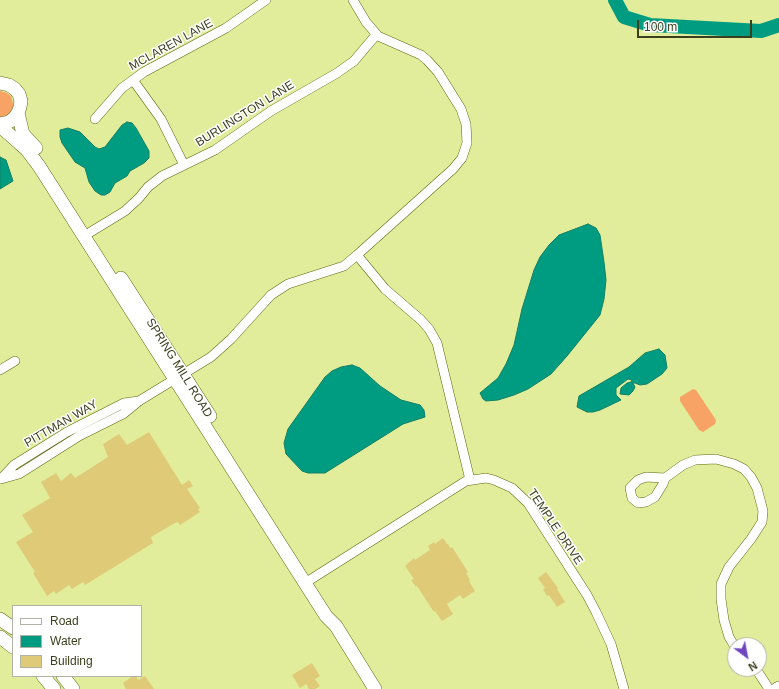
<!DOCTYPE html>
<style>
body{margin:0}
#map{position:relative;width:779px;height:689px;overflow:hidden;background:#e1ed9a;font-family:Helvetica,sans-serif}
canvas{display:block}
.legend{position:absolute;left:12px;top:605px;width:130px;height:72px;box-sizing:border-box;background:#fff;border:1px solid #b1b2a5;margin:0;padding:5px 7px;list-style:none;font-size:12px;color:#3b3f1e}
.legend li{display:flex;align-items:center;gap:8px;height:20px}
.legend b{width:20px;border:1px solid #b1b2a5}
.north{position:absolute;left:727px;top:637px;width:40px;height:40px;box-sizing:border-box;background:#fff;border:1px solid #b1b2a5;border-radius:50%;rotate:148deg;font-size:11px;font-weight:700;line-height:16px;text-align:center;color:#3b3f1e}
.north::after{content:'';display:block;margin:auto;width:14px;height:18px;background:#7046bf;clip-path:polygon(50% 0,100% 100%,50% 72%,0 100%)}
.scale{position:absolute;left:637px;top:20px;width:115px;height:18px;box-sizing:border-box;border:2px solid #3b3f1e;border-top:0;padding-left:5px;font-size:12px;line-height:14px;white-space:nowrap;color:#3b3f1e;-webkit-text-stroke:3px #fff;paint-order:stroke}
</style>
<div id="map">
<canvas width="779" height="689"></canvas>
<ul class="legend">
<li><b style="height:5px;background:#fff"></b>Road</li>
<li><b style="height:11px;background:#009c82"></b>Water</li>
<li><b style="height:11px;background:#dfca78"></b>Building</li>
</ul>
<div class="north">N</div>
<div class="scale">100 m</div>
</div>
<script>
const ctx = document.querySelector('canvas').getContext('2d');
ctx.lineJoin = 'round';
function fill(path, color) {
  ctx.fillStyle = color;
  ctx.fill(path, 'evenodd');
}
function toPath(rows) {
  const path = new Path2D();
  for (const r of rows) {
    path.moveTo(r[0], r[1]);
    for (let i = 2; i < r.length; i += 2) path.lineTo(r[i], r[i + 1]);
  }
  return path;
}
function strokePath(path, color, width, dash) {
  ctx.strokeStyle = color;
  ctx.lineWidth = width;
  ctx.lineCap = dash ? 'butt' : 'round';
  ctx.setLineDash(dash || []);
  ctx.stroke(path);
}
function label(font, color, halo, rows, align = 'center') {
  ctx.font = font + ' Helvetica,sans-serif';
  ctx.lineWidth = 3;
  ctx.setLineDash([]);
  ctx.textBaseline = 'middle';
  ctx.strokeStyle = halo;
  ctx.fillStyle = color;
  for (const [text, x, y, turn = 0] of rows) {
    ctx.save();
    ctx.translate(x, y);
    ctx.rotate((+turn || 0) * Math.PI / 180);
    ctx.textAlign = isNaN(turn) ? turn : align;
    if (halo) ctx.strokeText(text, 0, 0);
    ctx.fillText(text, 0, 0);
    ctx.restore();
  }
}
const green = toPath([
 [0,91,7,93,11,96,13,104,13,109,9,114,0,118],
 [693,389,696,390,716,420,715,424,703,432,699,430,680,401,680,397]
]);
const water = toPath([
 [127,122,132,123,136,128,149,151,149,158,144,163,130,171,127,176,115,183,110,192,105,195,101,195,95,191,89,182,85,168,75,162,62,143,60,137,60,130,68,128,80,132,95,147,99,149,105,147,122,125,127,122],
 [0,157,6,160,13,181,0,189,0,157],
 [588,224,596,228,600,235,604,262,606,280,604,299,600,315,567,356,551,374,528,389,514,395,498,400,486,401,483,399,480,393,498,378,506,364,514,345,522,309,534,270,540,257,549,245,559,235,588,224],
 [659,349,665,355,667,368,662,374,647,384,640,385,635,383,633,383,635,387,633,391,629,395,620,394,621,388,627,383,631,382,632,380,628,379,616,388,616,395,621,400,600,410,593,412,587,412,577,407,579,396,629,367,645,353,659,349],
 [352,365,360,368,380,386,401,400,420,405,424,410,425,417,403,424,325,473,308,473,302,471,286,454,284,443,288,429,325,377,332,371,341,367,352,365]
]);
const river = toPath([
 [615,0,624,17,650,25,761,31,779,25]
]);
const building = toPath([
 [149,432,182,485,189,480,193,486,187,489,200,508,198,509,200,512,180,525,178,522,175,523,151,537,153,543,85,585,83,582,72,589,69,585,56,594,54,591,47,596,33,573,35,572,16,542,33,532,22,515,50,498,41,482,56,473,61,481,71,473,75,478,108,457,103,444,119,434,127,445],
 [443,538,447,544,448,544,450,548,452,547,468,572,466,573,470,580,469,581,475,591,463,599,460,595,447,604,453,614,442,621,435,611,434,612,417,586,416,587,411,580,414,579,405,566,414,558,415,560,430,550,428,546,434,542,435,544],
 [546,572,558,588,557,589,565,602,557,607,549,595,547,596,543,589,545,588,538,578],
 [312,663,320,676,315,679,320,686,315,689,309,689,306,684,300,688,292,675],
 [133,676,136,676,138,680,145,676,154,689,126,689,123,683]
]);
const street = toPath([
 [133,80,161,119,184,165],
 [95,119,122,88,144,72,226,28,266,0],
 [84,236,125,211,139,198,148,187,162,176,215,150,271,111,337,73,354,61,376,35],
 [357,255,385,289,421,320,429,329,437,343,470,480],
 [0,370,15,361],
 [665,478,646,477,638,480,630,488,632,498,638,503,646,502,655,497,663,484,665,478,683,465,695,460,716,459,734,464,744,469,751,477,757,488,763,511,762,522,751,539,729,567,721,584,721,599,724,620,729,637,735,647],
 [1,479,19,474,79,436,123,414,139,401,211,357,231,339,271,295,288,284,344,266,357,255,453,169,462,158,467,143,466,124,461,109,438,72,427,60,421,55,378,36,366,22,353,0],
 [1,479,14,465,67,432,124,403,139,401],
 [305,583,466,481,486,478,494,480,512,488,528,503,587,595,596,612,611,644,624,689],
 [756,669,769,689]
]);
const secondary = toPath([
 [0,83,9,85,15,89,19,94,21,101,20,107,18,113,14,118,9,122,0,124],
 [18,113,23,134,36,148],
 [0,126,27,150,39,166,326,616,336,626,375,689],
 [121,278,210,416],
 [0,619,13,628],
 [0,637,13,647],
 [43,676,54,689],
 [63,676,73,689],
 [777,689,779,688]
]);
const streetNames = [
 ["MCLAREN LANE",171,45,-29],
 ["BURLINGTON LANE",245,114,-32],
 ["SPRING MILL ROAD",179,368,58],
 ["PITTMAN WAY",61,424,-30],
 ["TEMPLE DRIVE",555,527,56]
];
fill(green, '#f8a366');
fill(water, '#009c82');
strokePath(water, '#128064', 1);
strokePath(river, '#009c82', 14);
fill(building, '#dfca78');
strokePath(street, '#606811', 10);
strokePath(secondary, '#606811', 14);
strokePath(street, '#fff', 9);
strokePath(secondary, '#fff', 13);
label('12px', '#3b3f1e', '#fff', streetNames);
</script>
